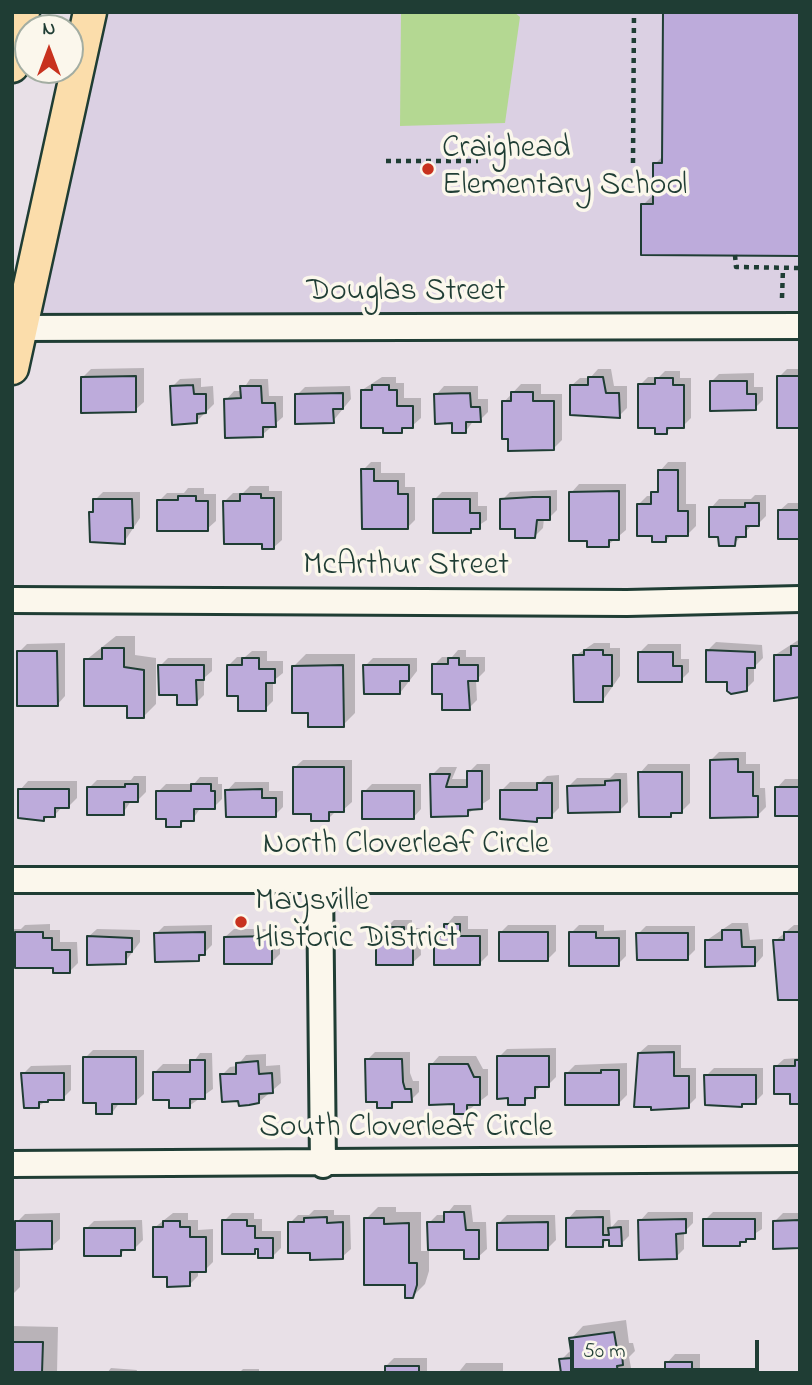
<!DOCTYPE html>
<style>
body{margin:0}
#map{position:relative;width:812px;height:1385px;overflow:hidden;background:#e8e0e7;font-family:"Indie Flower",sans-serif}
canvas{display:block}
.frame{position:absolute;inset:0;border:14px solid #1f3d34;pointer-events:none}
.north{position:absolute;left:14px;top:14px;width:70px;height:70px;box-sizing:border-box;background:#fbf7ec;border:2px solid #a3ada2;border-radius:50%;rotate:0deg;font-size:19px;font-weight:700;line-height:28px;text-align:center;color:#1f3d34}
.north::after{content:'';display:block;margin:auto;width:24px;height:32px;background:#c8321e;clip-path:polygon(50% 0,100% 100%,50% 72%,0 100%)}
.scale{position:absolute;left:570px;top:1340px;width:189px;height:32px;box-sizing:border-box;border:4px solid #1f3d34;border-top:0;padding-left:9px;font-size:21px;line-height:24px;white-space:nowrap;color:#1f3d34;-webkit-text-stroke:5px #fbf7ec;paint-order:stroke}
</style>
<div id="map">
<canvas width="812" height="1385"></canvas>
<div class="frame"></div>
<div class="north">N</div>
<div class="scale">50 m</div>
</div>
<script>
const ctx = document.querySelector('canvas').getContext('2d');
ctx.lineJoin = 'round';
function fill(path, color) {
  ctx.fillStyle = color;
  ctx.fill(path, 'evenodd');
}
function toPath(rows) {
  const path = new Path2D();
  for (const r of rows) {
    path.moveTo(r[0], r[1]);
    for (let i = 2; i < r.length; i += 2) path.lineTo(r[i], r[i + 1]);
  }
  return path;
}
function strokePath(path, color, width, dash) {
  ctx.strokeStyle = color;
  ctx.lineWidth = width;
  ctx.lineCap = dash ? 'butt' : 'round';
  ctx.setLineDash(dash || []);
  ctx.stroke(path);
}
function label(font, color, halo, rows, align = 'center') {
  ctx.font = font + ' "Indie Flower",sans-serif';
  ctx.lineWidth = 7;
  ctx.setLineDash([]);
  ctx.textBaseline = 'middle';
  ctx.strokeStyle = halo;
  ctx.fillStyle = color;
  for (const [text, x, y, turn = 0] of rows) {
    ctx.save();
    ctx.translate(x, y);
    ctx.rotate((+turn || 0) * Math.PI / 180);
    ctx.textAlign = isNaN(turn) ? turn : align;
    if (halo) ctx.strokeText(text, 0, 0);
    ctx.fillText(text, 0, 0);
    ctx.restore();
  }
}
const built = toPath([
 [90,12,800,12,800,326,20,328]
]);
const green = toPath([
 [401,12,514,12,520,17,505,123,400,126]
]);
const shadow = toPath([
 [664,155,800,254,643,205,655,193,655,164],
 [144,368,144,402,135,410,83,377,91,369],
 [598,369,611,369,614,386,627,386,627,408,619,416,571,386,580,378,590,378],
 [787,369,800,369,800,426,779,377],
 [665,371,680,371,680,378,691,378,691,418,683,426,673,426,667,432,640,385,648,377,659,377],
 [754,373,754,387,763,387,763,400,755,408,711,382,719,374],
 [382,377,396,377,396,383,404,383,404,398,421,398,421,418,412,426,405,426,401,431,362,390],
 [201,378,201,387,213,386,214,404,196,422,172,387,180,379],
 [250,379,268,379,269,396,283,396,283,417,262,435,226,400,234,391,242,391],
 [521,384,541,384,541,394,562,394,562,440,554,448,504,402],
 [350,386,351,399,333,421,297,395,305,387],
 [444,386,478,386,478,399,488,399,488,412,480,420,474,420,466,431,436,395],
 [371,462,381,462,381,473,405,473,405,487,415,487,415,520,407,528,363,470],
 [668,462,686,462,686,504,696,504,696,526,688,534,672,534,666,541,654,534,639,504,647,496,653,496,660,487,660,471],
 [579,484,626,484,626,530,608,545,571,493],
 [250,486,269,486,269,491,282,491,282,540,273,548,225,501,233,493,243,493],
 [188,488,204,488,204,494,216,494,216,521,207,529,159,501,167,493,184,493],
 [557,490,557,510,549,518,544,518,543,528,535,536,517,528,502,500,510,492],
 [103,492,140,492,140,518,124,542,91,513,95,509,95,500],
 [442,492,478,492,478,506,487,506,487,520,470,531,434,500],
 [755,495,766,495,766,516,758,524,753,524,734,544,711,508,719,499,751,499],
 [788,503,800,503,800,538,779,511],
 [116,636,135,636,135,655,156,658,156,704,143,717,86,660],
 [800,639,800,697,775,655],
 [716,642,762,645,763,658,754,667,754,681,746,689,729,680,708,650],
 [65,643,65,696,57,705,19,652,27,644],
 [594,643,610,643,610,648,620,648,620,676,603,700,575,656],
 [648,644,681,644,681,659,689,659,689,672,681,680,640,652],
 [458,650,466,650,466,657,485,657,485,671,476,680,477,700,469,708,444,693,434,665,442,657,452,657],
 [252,651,267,651,267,661,283,661,283,673,273,681,273,701,265,709,240,694,229,665,237,657,245,657],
 [306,654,355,654,355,713,343,725,310,711,293,667],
 [168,658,212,658,212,671,204,678,204,695,196,703,179,693,160,666],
 [373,658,417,658,417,671,400,693,365,666],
 [719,752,746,752,746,764,760,764,760,788,765,788,766,807,757,816,711,760],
 [303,760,352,760,352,802,343,810,337,810,328,819,312,812,294,768],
 [477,764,490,764,490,799,467,814,432,775,440,767,457,767,452,779,469,779,469,772],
 [648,764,690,764,690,803,682,811,670,815,640,773],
 [615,773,627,773,628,802,619,811,569,786,577,778,610,778],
 [559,775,559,808,551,816,539,816,536,820,501,791,510,782,541,782,547,776],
 [134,776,146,776,146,792,137,801,131,801,123,813,89,788,97,780,131,780],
 [200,777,218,777,218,784,222,784,222,799,214,807,201,807,193,819,186,819,180,825,168,818,158,792,166,784,194,784],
 [785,779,800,779,800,814,777,788],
 [28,781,77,781,77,798,69,806,63,806,54,816,44,819,20,790],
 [235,782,269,782,269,791,283,791,283,807,275,815,227,791],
 [372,784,421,784,421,809,413,818,364,792],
 [454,916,468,916,468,929,488,929,488,955,480,963,436,937],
 [394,920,412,920,412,928,420,928,421,955,412,963,378,936],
 [732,923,748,923,750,940,763,939,763,956,755,965,707,940],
 [50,924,50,930,60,930,60,942,77,942,78,963,69,972,55,966,15,966,12,969,12,929,21,929,25,925],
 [212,925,212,945,198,959,156,934,164,926],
 [508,925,556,925,556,951,548,959,500,933],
 [579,925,604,925,604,931,626,930,626,956,618,964,571,933],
 [794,925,800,925,800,998,775,941],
 [646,926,695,926,695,950,687,958,638,934],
 [97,929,140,930,140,942,125,962,88,937],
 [234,929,280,929,280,954,272,962,225,937],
 [648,1045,681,1045,681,1068,696,1068,696,1098,688,1106,639,1053],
 [556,1048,556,1077,548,1085,542,1085,524,1103,499,1057,507,1049],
 [93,1050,144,1050,144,1094,135,1102,120,1102,112,1113,97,1101,85,1058],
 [375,1052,410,1052,410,1073,413,1081,419,1081,419,1092,411,1100,397,1100,391,1106,367,1060],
 [200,1053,212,1053,213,1089,189,1106,170,1098,154,1073,163,1064,192,1064],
 [266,1054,266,1066,280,1065,281,1083,259,1102,222,1075,230,1067,237,1066,246,1055],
 [439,1056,476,1056,483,1069,488,1069,488,1095,466,1112,456,1103,431,1065],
 [800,1058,800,1102,775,1067,784,1059],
 [627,1063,627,1095,619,1103,567,1073,575,1065],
 [71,1065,71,1090,63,1098,50,1098,39,1106,23,1074,31,1066],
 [714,1068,763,1068,763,1094,755,1102,744,1102,741,1105,706,1076],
 [454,1205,471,1205,473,1222,486,1222,487,1249,478,1257,429,1223,437,1215,446,1215],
 [378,1207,396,1207,396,1212,421,1212,421,1251,429,1251,429,1271,425,1284,413,1296,366,1219],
 [314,1210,334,1210,334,1215,350,1215,351,1249,342,1257,312,1251,290,1223,298,1215,309,1215],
 [576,1210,610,1210,611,1228,618,1220,629,1220,629,1236,621,1244,608,1239,602,1245,568,1219],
 [648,1212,693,1212,693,1223,684,1232,684,1249,676,1257,640,1221],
 [713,1212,762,1212,762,1229,739,1244,705,1220],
 [60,1213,60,1239,51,1247,20,1248,20,1287,12,1295,12,1241,17,1241,17,1222,25,1214],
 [173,1213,188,1213,188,1220,198,1220,198,1230,213,1229,213,1262,205,1270,198,1270,198,1276,189,1285,168,1275,154,1228],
 [232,1213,254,1213,254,1219,262,1219,262,1231,281,1231,281,1248,273,1256,260,1246,254,1252,224,1221],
 [783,1213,800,1213,800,1248,775,1247,774,1222],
 [507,1215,555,1215,556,1240,548,1248,498,1224],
 [142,1220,143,1240,135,1248,126,1248,121,1254,86,1229,94,1221],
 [626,1320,629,1343,633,1343,635,1351,629,1357,632,1373,563,1373,561,1360,572,1349,571,1339,583,1326],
 [12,1326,58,1327,57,1373,12,1373],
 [675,1354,700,1354,700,1373,666,1373,667,1363],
 [394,1358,427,1358,427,1373,386,1373,386,1366],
 [466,1363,503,1363,503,1373,458,1373],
 [111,1368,137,1370,136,1373,107,1373],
 [243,1369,259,1369,259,1373,239,1373]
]);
const building = toPath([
 [663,12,800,12,800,256,641,255,641,204,653,204,653,163,662,163,663,12],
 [136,376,136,412,81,413,81,377,136,376],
 [777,376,800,376,800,428,777,428,777,376],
 [588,377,603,377,606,393,619,393,620,418,570,415,570,385,588,385,588,377],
 [655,378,673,378,673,385,684,385,684,428,667,428,667,434,655,434,655,428,638,428,638,384,655,384,655,378],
 [710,381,747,381,747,394,756,394,756,410,710,411,710,381],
 [193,385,194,394,206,394,206,413,197,414,197,423,172,425,170,386,193,385],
 [372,385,389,385,389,390,397,390,397,406,413,406,413,428,402,428,402,433,383,433,383,428,361,428,361,390,372,390,372,385],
 [240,386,261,386,262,403,275,403,276,427,263,427,263,437,225,438,224,399,241,398,240,386],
 [511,392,533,392,533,401,554,401,554,450,508,451,508,439,502,439,502,401,511,401,511,392],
 [343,393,343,409,333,409,334,423,295,424,295,394,343,393],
 [470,393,471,407,480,407,481,422,466,422,466,433,452,433,452,423,435,424,434,394,470,393],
 [361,469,374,469,374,481,398,481,398,494,408,494,408,529,362,529,361,469],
 [658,470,678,470,678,511,688,511,688,536,666,536,666,542,652,542,652,536,637,536,637,504,651,504,651,492,658,492,658,470],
 [619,491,619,540,609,540,609,547,587,547,587,541,569,541,569,492,619,491],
 [240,494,261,494,261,498,274,498,274,549,262,549,262,544,224,544,223,501,240,501,240,494],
 [178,496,196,496,196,501,208,501,208,531,157,531,157,500,178,500,178,496],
 [533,497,550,497,550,520,537,520,535,538,515,538,515,529,500,529,500,499,533,497],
 [93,499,132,499,133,528,125,528,125,544,90,542,89,512,93,512,93,499],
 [433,499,470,499,470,513,480,513,480,529,471,529,471,533,433,533,433,499],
 [745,503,759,503,759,526,746,526,746,537,736,537,735,546,719,546,718,537,709,537,709,507,745,507,745,503],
 [778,510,800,510,800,539,778,539,778,510],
 [791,646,800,646,800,697,774,701,774,655,791,655,791,646],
 [102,648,124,648,124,667,144,670,144,718,127,718,127,706,84,706,84,659,102,659,102,648],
 [584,650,603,650,603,655,612,655,612,686,603,686,603,702,574,702,573,655,584,655,584,650],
 [706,650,755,652,755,668,747,668,747,691,731,694,727,691,727,682,706,682,706,650],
 [17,651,57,651,58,706,17,706,17,651],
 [638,652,673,652,673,666,682,666,682,682,638,682,638,652],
 [242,658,259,658,259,669,275,669,275,683,266,683,266,711,238,711,238,696,227,696,227,665,242,665,242,658],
 [448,658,459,658,459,665,478,665,478,681,468,681,470,710,442,710,442,694,432,694,432,664,448,664,448,658],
 [158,665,204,665,204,680,196,680,197,705,177,705,177,695,159,695,158,665],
 [343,665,344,727,308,727,308,713,292,713,292,666,343,665],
 [363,665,409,665,409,681,400,681,400,694,364,694,363,665],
 [738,759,738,772,753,772,753,796,758,796,758,817,710,818,710,760,738,759],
 [293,767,344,767,344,812,329,812,329,821,311,821,311,814,293,814,293,767],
 [467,771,482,771,482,809,468,810,468,816,431,817,430,774,450,774,446,787,467,787,467,771],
 [638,772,682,772,682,813,671,813,671,817,639,817,638,772],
 [620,780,620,812,568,813,567,786,605,785,605,781,620,780],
 [537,783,552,783,552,818,537,818,537,822,500,819,500,790,537,790,537,783],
 [125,784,138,784,138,802,124,802,124,815,87,815,87,787,125,787,125,784],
 [191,784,211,784,211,791,215,791,215,809,194,809,194,821,181,821,181,827,166,827,166,819,156,819,156,791,191,791,191,784],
 [775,787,800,787,800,816,775,816,775,787],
 [18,789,69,789,69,808,55,808,55,817,44,817,44,821,18,818,18,789],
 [262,789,262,798,276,798,276,817,226,817,225,790,262,789],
 [362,791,414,791,414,819,362,819,362,791],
 [444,924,460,924,460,936,480,936,480,965,434,965,434,936,444,936,444,924],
 [385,927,404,927,404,935,413,935,413,965,376,965,376,935,385,935,385,927],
 [722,930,741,930,742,947,755,947,755,966,705,967,705,940,722,940,722,930],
 [15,932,43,932,43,938,52,938,52,950,70,950,70,973,53,973,53,968,15,968,15,932],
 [205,932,205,955,199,955,199,961,155,962,154,933,205,932],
 [499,932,548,932,548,961,499,961,499,932],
 [569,932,596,932,596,938,619,938,619,966,569,966,569,932],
 [784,932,800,932,800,1000,778,1000,773,940,784,940,784,932],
 [636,933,688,933,688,960,637,960,636,933],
 [87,936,132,938,132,952,126,952,126,964,87,965,87,936],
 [272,936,272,964,224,964,224,937,272,936],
 [674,1052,674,1076,689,1076,689,1108,651,1110,651,1107,634,1107,638,1053,674,1052],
 [497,1056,549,1056,549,1087,535,1087,535,1098,525,1098,525,1105,508,1105,508,1098,497,1099,497,1056],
 [83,1057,136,1057,136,1104,112,1104,112,1114,96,1114,96,1103,83,1103,83,1057],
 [365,1059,402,1059,403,1082,405,1089,411,1089,412,1102,392,1102,392,1108,377,1108,377,1102,366,1102,365,1059],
 [190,1060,205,1060,205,1099,190,1099,190,1108,169,1108,169,1100,153,1100,153,1072,190,1072,190,1060],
 [795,1060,800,1060,800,1104,790,1104,790,1094,774,1094,774,1066,795,1066,795,1060],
 [258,1061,259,1074,272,1073,273,1093,259,1094,259,1103,249,1105,239,1106,238,1101,222,1102,220,1074,236,1074,236,1063,258,1061],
 [429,1064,468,1064,474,1077,480,1077,480,1105,467,1105,467,1114,454,1114,454,1104,429,1105,429,1064],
 [601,1070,619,1070,619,1105,565,1105,565,1073,601,1073,601,1070],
 [21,1073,64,1073,64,1100,48,1100,48,1102,39,1102,39,1108,24,1108,21,1073],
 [704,1075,756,1075,756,1104,742,1104,742,1107,705,1105,704,1075],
 [444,1212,464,1212,466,1230,479,1230,479,1259,464,1259,464,1250,428,1250,427,1222,444,1222,444,1212],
 [327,1217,327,1223,343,1222,343,1259,310,1260,310,1253,288,1253,288,1222,304,1222,304,1218,327,1217],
 [603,1217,603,1235,609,1235,608,1228,621,1227,622,1246,609,1246,609,1240,603,1240,603,1247,566,1247,566,1218,603,1217],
 [364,1218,384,1218,384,1224,409,1223,409,1263,417,1263,417,1285,413,1298,405,1298,405,1285,364,1285,364,1218],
 [686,1219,686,1233,676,1234,677,1259,639,1260,638,1220,686,1219],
 [703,1219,755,1219,755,1239,746,1239,746,1242,740,1242,740,1246,703,1246,703,1219],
 [222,1220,247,1220,247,1226,255,1226,255,1238,273,1238,273,1258,258,1258,258,1249,255,1249,255,1254,222,1254,222,1220],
 [800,1220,800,1248,773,1249,773,1221,800,1220],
 [15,1221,52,1221,52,1249,15,1250,15,1221],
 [163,1221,180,1221,180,1227,190,1227,190,1237,206,1237,206,1272,190,1272,190,1286,167,1287,167,1277,153,1277,153,1227,163,1227,163,1221],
 [548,1222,548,1250,497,1250,497,1223,548,1222],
 [84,1228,135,1228,135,1250,121,1250,121,1256,84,1256,84,1228],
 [614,1332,618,1355,622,1354,623,1365,617,1366,618,1373,561,1373,559,1359,572,1358,569,1338,614,1332],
 [12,1342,43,1342,42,1373,12,1373,12,1342],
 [665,1362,692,1362,692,1373,665,1373,665,1362],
 [385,1366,419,1366,419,1373,385,1373,385,1366]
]);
const path = toPath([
 [386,161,478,161],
 [633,163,634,12],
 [735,255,736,267,800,268],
 [782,298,783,268]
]);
const minor = toPath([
 [12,328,800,326],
 [12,600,627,603,800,599],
 [12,880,800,880],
 [320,881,323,1165],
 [12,1164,800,1159]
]);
const major = toPath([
 [12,66,23,12],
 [12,368,90,12]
]);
const markers = [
 [428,169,7,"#c8321e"],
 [241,922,7,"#c8321e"]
];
const poiNames = [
 ["Craighead",442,151],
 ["Elementary School",442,188],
 ["Maysville",255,904],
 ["Historic District",255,941]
];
const streetNames = [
 ["Douglas Street",406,294],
 ["McArthur Street",406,568],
 ["North Cloverleaf Circle",406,847],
 ["South Cloverleaf Circle",406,1130]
];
fill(built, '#dbd0e3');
fill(green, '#b4d892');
fill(shadow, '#0003');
fill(building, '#bdabdb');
strokePath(building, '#1f3d34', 2);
strokePath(minor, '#1f3d34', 30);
strokePath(major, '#1f3d34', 37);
strokePath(path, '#1f3d34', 4.5, [5, 5]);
strokePath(minor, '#fbf7ec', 24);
strokePath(major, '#fbddab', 32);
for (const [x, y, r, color] of markers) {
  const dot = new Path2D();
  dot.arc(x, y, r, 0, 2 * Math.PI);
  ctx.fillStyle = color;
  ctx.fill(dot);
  strokePath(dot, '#fbf7ec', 2.5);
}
label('32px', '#1f3d34', '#fbf7ec', poiNames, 'left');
label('32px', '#1f3d34', '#fbf7ec', streetNames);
</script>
